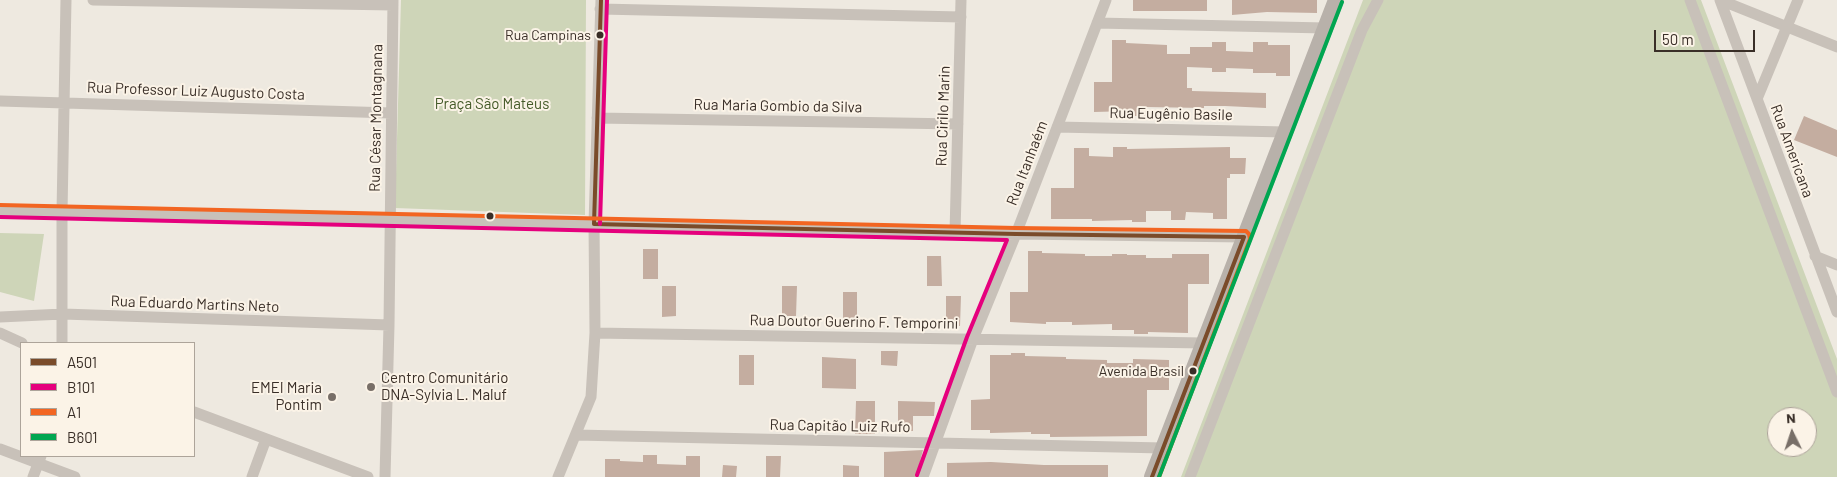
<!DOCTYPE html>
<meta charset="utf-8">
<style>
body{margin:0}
#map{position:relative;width:1837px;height:477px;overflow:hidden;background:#eee9e0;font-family:Barlow,sans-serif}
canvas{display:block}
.legend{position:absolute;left:20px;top:342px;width:175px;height:115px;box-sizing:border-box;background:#fbf3e7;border:1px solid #ada49a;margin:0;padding:6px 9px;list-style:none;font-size:15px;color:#392e27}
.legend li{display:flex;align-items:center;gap:10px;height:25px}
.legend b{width:25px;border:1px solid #ada49a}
.north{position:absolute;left:1767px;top:407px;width:50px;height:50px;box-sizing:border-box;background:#fbf3e7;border:1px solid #ada49a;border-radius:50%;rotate:356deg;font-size:14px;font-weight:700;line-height:20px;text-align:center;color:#392e27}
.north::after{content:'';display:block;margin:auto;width:18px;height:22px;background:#786f68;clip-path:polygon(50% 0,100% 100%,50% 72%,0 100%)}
.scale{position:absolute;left:1654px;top:30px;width:101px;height:22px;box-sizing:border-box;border:2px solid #392e27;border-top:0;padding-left:6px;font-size:15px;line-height:18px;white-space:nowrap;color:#392e27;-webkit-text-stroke:4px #fbf3e7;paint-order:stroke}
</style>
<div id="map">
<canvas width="1837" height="477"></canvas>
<ul class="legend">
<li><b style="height:6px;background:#7a4b2a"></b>A501</li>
<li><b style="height:6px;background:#e5007d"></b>B101</li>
<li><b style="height:6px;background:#f26522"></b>A1</li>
<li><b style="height:6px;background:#00a651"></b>B601</li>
</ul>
<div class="north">N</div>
<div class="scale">50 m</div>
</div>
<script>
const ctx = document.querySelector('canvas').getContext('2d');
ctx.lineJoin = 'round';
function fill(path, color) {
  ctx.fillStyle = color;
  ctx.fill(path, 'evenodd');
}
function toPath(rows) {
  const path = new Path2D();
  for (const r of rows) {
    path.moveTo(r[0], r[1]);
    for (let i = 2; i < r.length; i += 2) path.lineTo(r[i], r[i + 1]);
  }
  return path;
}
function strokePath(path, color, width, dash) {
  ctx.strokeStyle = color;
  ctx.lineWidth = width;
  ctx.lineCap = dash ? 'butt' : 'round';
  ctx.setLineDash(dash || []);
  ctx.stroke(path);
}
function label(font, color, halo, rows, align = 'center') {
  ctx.font = font + ' Barlow,sans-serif';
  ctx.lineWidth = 4;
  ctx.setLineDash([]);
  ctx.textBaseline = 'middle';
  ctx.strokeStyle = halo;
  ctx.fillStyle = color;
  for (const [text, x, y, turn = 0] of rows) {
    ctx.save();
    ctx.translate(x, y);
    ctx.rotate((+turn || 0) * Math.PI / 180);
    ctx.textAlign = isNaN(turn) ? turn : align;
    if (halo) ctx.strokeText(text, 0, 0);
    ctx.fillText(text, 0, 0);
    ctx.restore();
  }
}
const green = toPath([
 [401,0,586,0,585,215,395,208],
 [1363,0,1701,0,1837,359,1837,477,1181,477],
 [1777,417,1807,417,1807,447,1777,447],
 [0,233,44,234,34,301,0,292]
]);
const building = toPath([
 [1133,0,1207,0,1207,11,1133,11],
 [1232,0,1317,0,1317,13,1267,12,1232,15],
 [1112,40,1126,40,1126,43,1167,45,1167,54,1190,54,1190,47,1212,47,1212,42,1226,42,1226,51,1253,52,1253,42,1268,42,1268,45,1290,45,1290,76,1276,76,1276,73,1253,73,1253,69,1226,68,1226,72,1212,72,1212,68,1187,67,1187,88,1192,88,1192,91,1266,93,1266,108,1225,106,1204,106,1204,108,1146,107,1146,116,1131,116,1131,111,1094,112,1094,82,1112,82],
 [1804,116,1837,130,1837,157,1794,140],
 [1113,147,1127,147,1127,149,1230,147,1230,158,1246,158,1245,174,1230,174,1230,178,1227,178,1227,219,1213,219,1213,213,1186,212,1185,220,1171,220,1171,211,1146,211,1146,222,1132,222,1132,220,1092,221,1092,219,1051,219,1051,188,1074,188,1074,148,1089,148,1089,156,1113,157],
 [643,249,658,249,658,279,643,279],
 [1028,251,1042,251,1042,253,1085,254,1085,256,1112,256,1112,254,1127,254,1127,255,1146,255,1146,258,1172,258,1172,254,1209,254,1209,284,1188,284,1188,333,1148,332,1148,334,1134,334,1134,330,1112,330,1112,324,1072,325,1072,322,1046,322,1046,324,1010,322,1010,292,1028,292],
 [927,256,941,256,942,286,927,286],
 [662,286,676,286,676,316,662,317],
 [782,286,797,286,796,316,782,316],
 [843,292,857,292,857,323,843,323],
 [946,296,961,296,960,326,946,326],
 [881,351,898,351,897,366,881,365],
 [1011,353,1025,353,1025,356,1066,357,1066,359,1107,360,1107,363,1133,363,1133,359,1169,360,1169,390,1147,390,1147,436,1050,437,1050,434,1031,434,1031,432,990,433,990,430,971,430,971,400,990,399,990,355,1011,355],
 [739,355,754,355,754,385,739,385],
 [822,357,856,359,856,389,822,388],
 [856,401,875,401,875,434,855,434],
 [898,401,935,402,934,416,913,416,913,431,898,431],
 [923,450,916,477,884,477,884,452],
 [643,455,657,455,657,464,686,465,686,456,700,456,700,477,605,477,605,459,620,459,620,461,643,462],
 [766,456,781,456,780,477,766,477],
 [991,462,1044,465,1108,465,1108,477,947,477,947,463],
 [723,465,737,466,736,477,722,477],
 [843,465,859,466,859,477,843,477]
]);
const street = toPath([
 [93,0,393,5],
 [1690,0,1837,392],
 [1720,0,1837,312],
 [1720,0,1837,47],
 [600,9,961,17],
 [1097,23,1325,28],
 [1757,99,1798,0],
 [0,101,391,113],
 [597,118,958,124],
 [1057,127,1285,132],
 [0,211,1016,234,1244,237],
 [955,233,961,0],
 [1815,256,1837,265],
 [0,317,63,314,389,325],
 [0,333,22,343],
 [595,333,1203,343],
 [62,343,62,212,66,0],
 [194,412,368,477],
 [576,435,1163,448],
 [0,449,75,477],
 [33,477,41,456],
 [252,477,266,439],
 [385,477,389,325,393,0],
 [558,477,591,397,595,333,594,224,601,0],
 [923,477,973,339,1016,234,1106,0],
 [1190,477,1362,30,1378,0]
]);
const secondary = toPath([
 [1152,477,1336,0]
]);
const bus1 = toPath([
 [594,224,1016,234,1244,237],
 [594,224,601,0],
 [1152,477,1244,237]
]);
const bus2 = toPath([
 [0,217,1007,240,967,337,917,475],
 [600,224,607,0]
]);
const bus3 = toPath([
 [0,205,1016,228,1246,231,1249,234,1250,239,1159,477]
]);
const bus4 = toPath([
 [1159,477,1342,2]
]);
const markers = [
 [600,35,4.5,"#392e27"],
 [490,216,4.5,"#392e27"],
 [1193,371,4.5,"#392e27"],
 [371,387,5,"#786f68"],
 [332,397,5,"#786f68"]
];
const busNames = [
 ["Rua Campinas",591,35],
 ["Avenida Brasil",1184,371]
];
const streetNames = [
 ["Rua Professor Luiz Augusto Costa",196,91,2],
 ["Rua Maria Gombio da Silva",778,106,1],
 ["Rua Eugênio Basile",1171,114,1],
 ["Rua Cirilo Marin",943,116,-88],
 ["Rua César Montagnana",376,118,-89],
 ["Rua Americana",1792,151,70],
 ["Rua Itanhaém",1027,163,-69],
 ["Rua Eduardo Martins Neto",195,304,2],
 ["Rua Doutor Guerino F. Temporini",854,322,1],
 ["Rua Capitão Luiz Rufo",840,426,1]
];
const parkNames = [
 ["Praça São Mateus",492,104]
];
const poiNames = [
 ["Centro Comunitário",381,378],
 ["DNA-Sylvia L. Maluf",381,395],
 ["EMEI Maria",322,388,"right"],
 ["Pontim",322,405,"right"]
];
fill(green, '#ced5b8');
fill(building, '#c4ada0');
strokePath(street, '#c8c1b9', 11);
strokePath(secondary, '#b8b1aa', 16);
strokePath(bus1, '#7a4b2a', 4);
strokePath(bus2, '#e5007d', 4);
strokePath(bus3, '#f26522', 4);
strokePath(bus4, '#00a651', 4);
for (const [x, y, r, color] of markers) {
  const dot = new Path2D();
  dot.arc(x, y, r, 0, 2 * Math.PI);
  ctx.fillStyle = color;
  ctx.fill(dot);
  strokePath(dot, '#fbf3e7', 2);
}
label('14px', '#392e27', '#fbf3e7', busNames, 'right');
label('15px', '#392e27', '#fbf3e7', streetNames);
label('15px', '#445a28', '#fbf3e7', parkNames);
label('15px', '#392e27', '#fbf3e7', poiNames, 'left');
</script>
